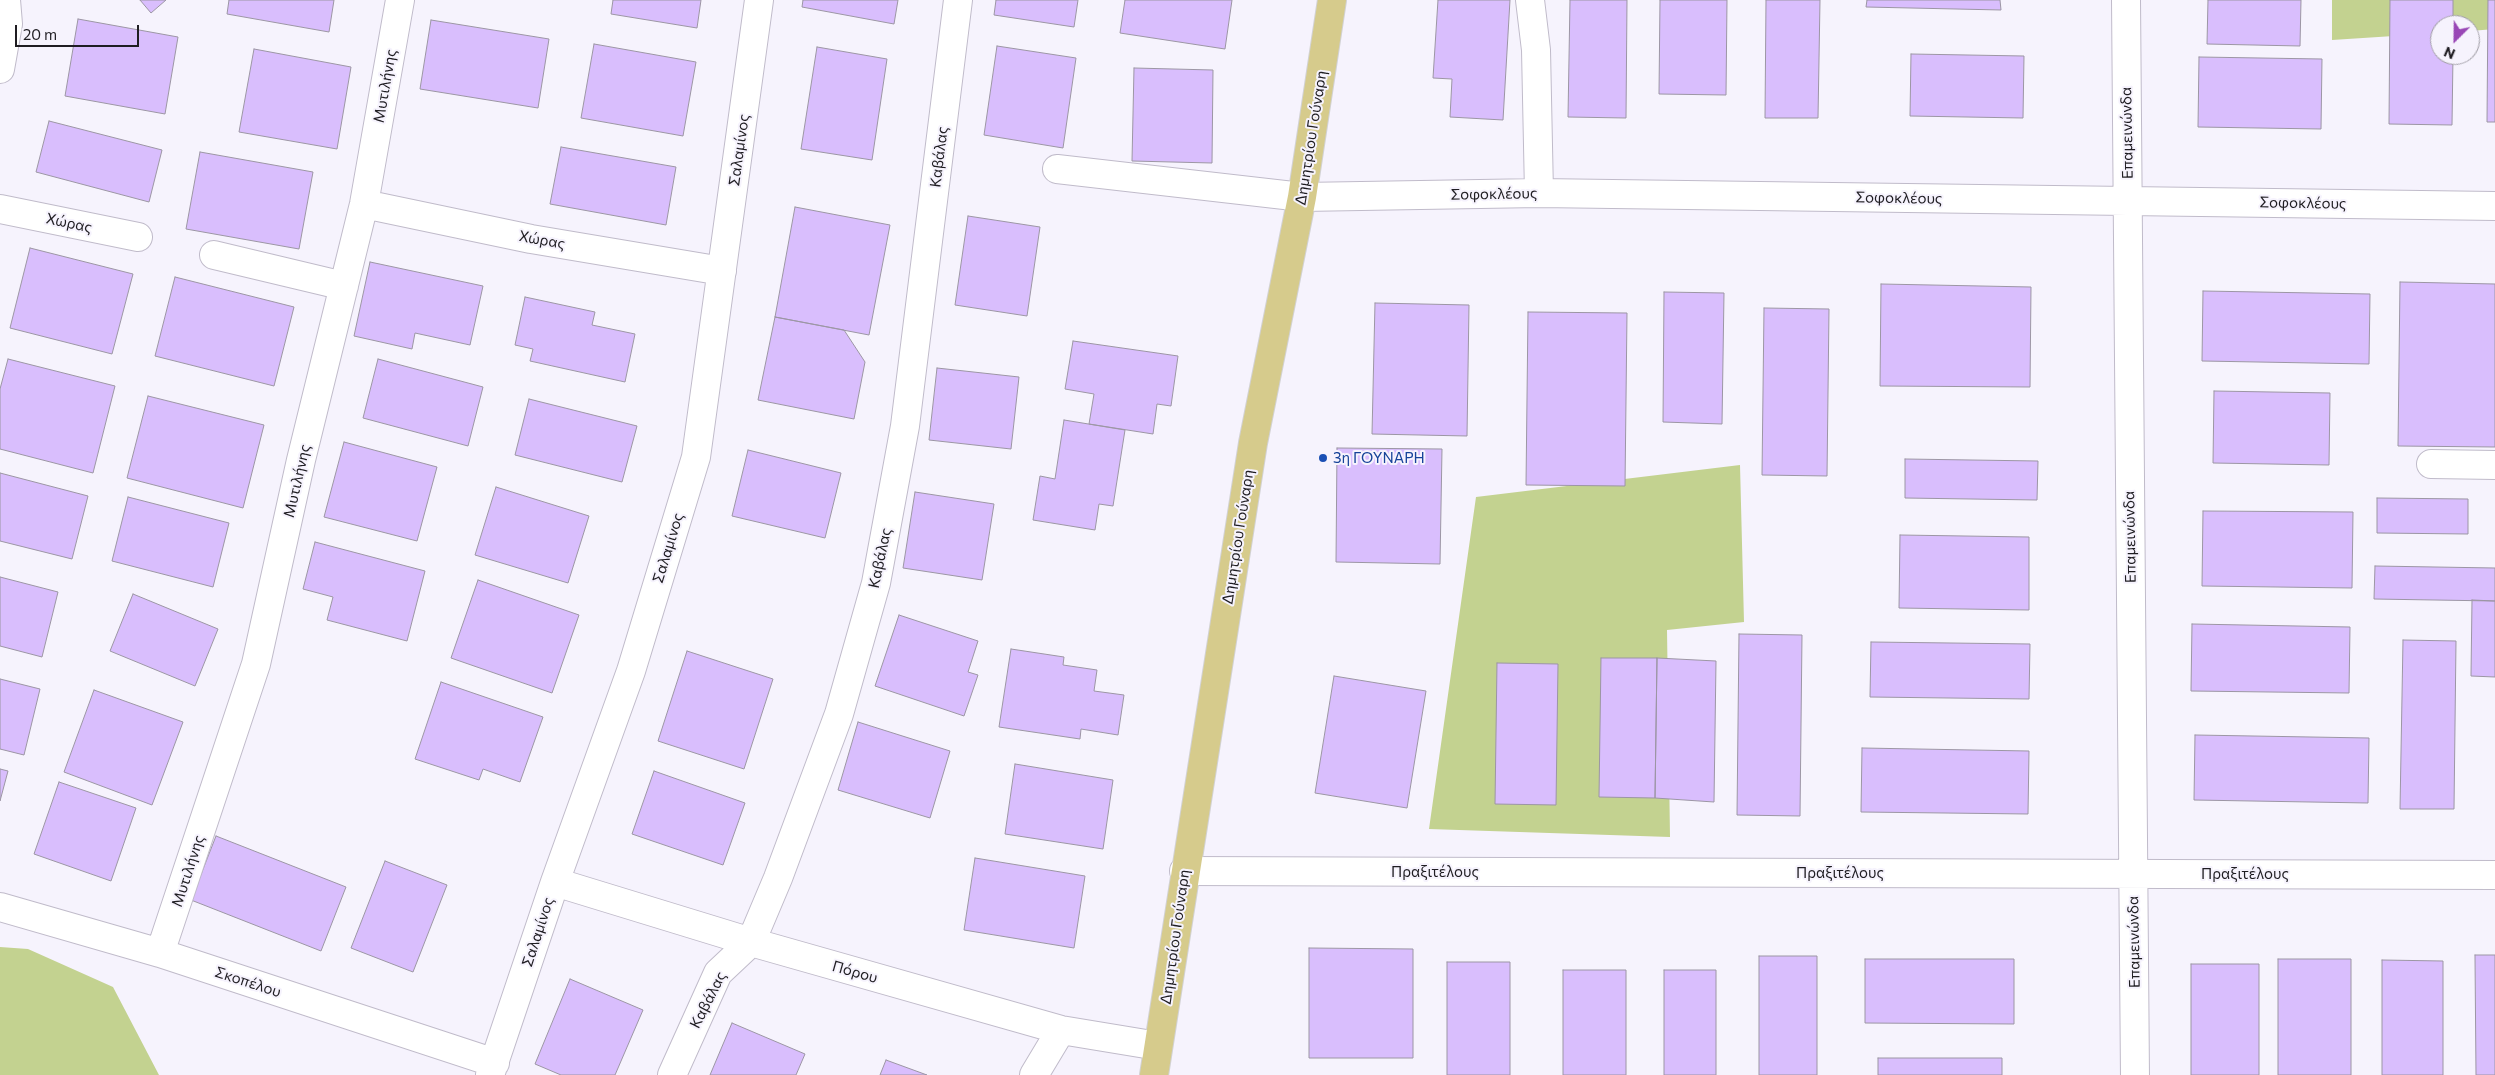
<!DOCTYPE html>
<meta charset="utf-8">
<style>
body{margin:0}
#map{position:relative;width:2495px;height:1075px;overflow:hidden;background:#f6f3fd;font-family:Commissioner,sans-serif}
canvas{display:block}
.north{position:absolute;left:2430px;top:15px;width:50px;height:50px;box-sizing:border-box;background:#f6f3fd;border:1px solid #a09da5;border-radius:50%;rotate:203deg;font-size:14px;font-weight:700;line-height:20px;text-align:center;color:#1f1d22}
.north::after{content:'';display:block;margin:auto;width:18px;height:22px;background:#9947b6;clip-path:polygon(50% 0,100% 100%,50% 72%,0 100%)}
.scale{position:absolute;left:15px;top:25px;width:124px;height:22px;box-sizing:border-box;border:2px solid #1f1d22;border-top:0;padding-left:6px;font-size:15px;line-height:18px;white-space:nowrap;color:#1f1d22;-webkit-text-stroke:4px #f6f3fd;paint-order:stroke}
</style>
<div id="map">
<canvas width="2495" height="1075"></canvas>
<div class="north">N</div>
<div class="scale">20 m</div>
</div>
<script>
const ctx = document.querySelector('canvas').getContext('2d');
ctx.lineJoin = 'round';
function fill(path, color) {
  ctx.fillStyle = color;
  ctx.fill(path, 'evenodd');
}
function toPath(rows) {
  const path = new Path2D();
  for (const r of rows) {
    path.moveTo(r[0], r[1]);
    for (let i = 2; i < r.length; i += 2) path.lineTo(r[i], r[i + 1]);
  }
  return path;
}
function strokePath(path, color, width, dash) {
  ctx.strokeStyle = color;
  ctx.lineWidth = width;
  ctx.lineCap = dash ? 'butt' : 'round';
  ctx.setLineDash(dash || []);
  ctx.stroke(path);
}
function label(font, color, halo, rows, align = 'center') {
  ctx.font = font + ' Commissioner,sans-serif';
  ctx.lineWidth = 4;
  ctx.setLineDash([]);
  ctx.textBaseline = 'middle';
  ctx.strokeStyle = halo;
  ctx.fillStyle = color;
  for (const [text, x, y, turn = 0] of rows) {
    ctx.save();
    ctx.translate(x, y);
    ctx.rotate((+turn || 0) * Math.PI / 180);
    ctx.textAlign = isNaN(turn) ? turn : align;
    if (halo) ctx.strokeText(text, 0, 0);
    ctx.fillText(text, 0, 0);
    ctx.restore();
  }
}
const green = toPath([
 [2332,0,2495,0,2495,29,2470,31,2470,25,2440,25,2440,33,2332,40],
 [1740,465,1744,622,1667,630,1670,837,1429,829,1476,497],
 [0,947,28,949,113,987,159,1075,0,1075]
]);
const building = toPath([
 [140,0,166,0,151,13,140,0],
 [229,0,334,0,329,32,227,14,229,0],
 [613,0,701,0,697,28,611,14,613,0],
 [803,0,898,0,894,24,802,7,803,0],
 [996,0,1078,0,1074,27,994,15,996,0],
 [1125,0,1232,0,1225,49,1120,33,1125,0],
 [1438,0,1510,0,1503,120,1450,117,1452,79,1433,78,1438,0],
 [1570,0,1627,0,1626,118,1568,117,1570,0],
 [1660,0,1727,0,1726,95,1659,94,1660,0],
 [1766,0,1820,0,1818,118,1765,118,1766,0],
 [1867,0,2000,0,2001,10,1866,7,1867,0],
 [2208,0,2301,0,2300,46,2207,44,2208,0],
 [2390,0,2453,0,2453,25,2440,25,2440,55,2453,55,2452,125,2389,124,2390,0],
 [2488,0,2495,0,2495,122,2487,122,2488,0],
 [78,19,178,37,165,114,65,96,78,19],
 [431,20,549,39,538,108,420,89,431,20],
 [594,44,696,62,683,136,581,118,594,44],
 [997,46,1076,58,1063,148,984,135,997,46],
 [817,47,887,59,872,160,801,149,817,47],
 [254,49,351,67,337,149,239,132,254,49],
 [1911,54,2024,56,2023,118,1910,116,1911,54],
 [2199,57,2322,59,2321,129,2198,127,2199,57],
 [1134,68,1213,70,1212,163,1132,161,1134,68],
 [49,121,162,150,149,202,36,172,49,121],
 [561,147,676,167,666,225,550,204,561,147],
 [200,152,313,172,299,249,186,229,200,152],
 [795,207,890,225,869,335,775,317,795,207],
 [968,216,1040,227,1027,316,955,305,968,216],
 [30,248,133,274,112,354,10,328,30,248],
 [370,262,483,286,470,345,415,333,412,349,354,336,370,262],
 [175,277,294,307,274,386,155,356,175,277],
 [2400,282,2495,284,2495,447,2398,446,2400,282],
 [1881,284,2031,287,2030,387,1880,386,1881,284],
 [2203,291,2370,294,2369,364,2202,361,2203,291],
 [1664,292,1724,293,1722,424,1663,422,1664,292],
 [525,297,595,312,592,325,635,334,625,382,530,361,533,349,515,345,525,297],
 [1375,303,1469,305,1467,436,1372,434,1375,303],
 [1764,308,1829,309,1827,476,1762,475,1764,308],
 [1528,312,1627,313,1625,486,1526,485,1528,312],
 [775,317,844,330,865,362,854,419,758,400,775,317],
 [1073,341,1178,356,1171,406,1157,404,1153,434,1089,424,1094,394,1065,389,1073,341],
 [8,359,115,386,93,473,0,449,0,389,8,359],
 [378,359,483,387,468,446,363,418,378,359],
 [937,368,1019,377,1011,449,929,440,937,368],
 [2214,391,2330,393,2329,465,2213,463,2214,391],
 [148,396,264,425,243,508,127,478,148,396],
 [529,399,637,426,622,482,515,455,529,399],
 [1064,420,1125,430,1113,506,1099,504,1095,530,1033,520,1040,476,1055,479,1064,420],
 [344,442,437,467,417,541,324,517,344,442],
 [1337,448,1442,449,1440,564,1336,562,1337,448],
 [748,450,841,473,825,538,732,516,748,450],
 [1905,459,2038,461,2037,500,1905,498,1905,459],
 [0,473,88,496,72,559,0,541,0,473],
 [496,487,589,516,568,583,475,555,496,487],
 [915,492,994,504,982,580,903,568,915,492],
 [128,497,229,523,213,587,112,561,128,497],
 [2377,498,2468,499,2468,534,2377,533,2377,498],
 [2203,511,2353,512,2352,588,2202,586,2203,511],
 [1900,535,2029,537,2029,610,1899,608,1900,535],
 [315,542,425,571,407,641,327,620,333,597,303,589,315,542],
 [2375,566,2495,568,2495,601,2374,599,2375,566],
 [0,577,58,592,42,657,0,646,0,577],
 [478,580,579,615,552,693,451,658,478,580],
 [133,594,218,629,195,686,110,651,133,594],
 [2472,600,2495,601,2495,677,2471,676,2472,600],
 [899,615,978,641,968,672,978,675,964,716,875,686,899,615],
 [2192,624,2350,627,2349,693,2191,691,2192,624],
 [1739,634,1802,635,1800,816,1737,815,1739,634],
 [2403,640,2456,641,2454,809,2400,809,2403,640],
 [1871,642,2030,644,2029,699,1870,697,1871,642],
 [1011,649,1064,657,1063,665,1097,670,1094,691,1124,695,1118,735,1081,729,1080,739,999,727,1011,649],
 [687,651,773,679,744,769,658,741,687,651],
 [1601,658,1657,658,1655,798,1599,797,1601,658],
 [1657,658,1716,661,1714,802,1655,798,1657,658],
 [1497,663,1558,664,1556,805,1495,804,1497,663],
 [1334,676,1426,691,1407,808,1315,793,1334,676],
 [0,679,40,689,24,755,0,749,0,679],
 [441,682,543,717,520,782,483,769,479,780,415,759,441,682],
 [94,690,183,722,152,805,64,772,94,690],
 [858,722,950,751,930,818,838,790,858,722],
 [2195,735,2369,738,2368,803,2194,800,2195,735],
 [1862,748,2029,751,2028,814,1861,812,1862,748],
 [1015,764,1113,780,1103,849,1005,834,1015,764],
 [0,769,8,771,0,801,0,769],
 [654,771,745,803,723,865,632,834,654,771],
 [59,782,136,808,111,881,34,854,59,782],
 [216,836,346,887,321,951,191,900,216,836],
 [975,858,1085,876,1074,948,964,930,975,858],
 [385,861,447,885,413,972,351,948,385,861],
 [1309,948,1413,949,1413,1058,1309,1058,1309,948],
 [2475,955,2495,955,2495,1075,2476,1075,2475,955],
 [1759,956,1817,956,1817,1075,1759,1075,1759,956],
 [1865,959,2014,959,2014,1024,1865,1023,1865,959],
 [2278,959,2351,959,2351,1075,2278,1075,2278,959],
 [2382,960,2443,961,2443,1075,2382,1075,2382,960],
 [1447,962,1510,962,1510,1075,1447,1075,1447,962],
 [2191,964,2259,964,2259,1075,2191,1075,2191,964],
 [1563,970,1626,970,1626,1075,1563,1075,1563,970],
 [1664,970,1716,970,1716,1075,1664,1075,1664,970],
 [570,979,643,1010,615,1075,561,1075,535,1064,570,979],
 [732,1023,805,1054,796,1075,710,1075,732,1023],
 [1878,1058,2002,1058,2002,1075,1878,1075,1878,1058],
 [886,1060,927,1075,880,1075,886,1060]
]);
const minor = toPath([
 [1530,0,1536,50,1539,193],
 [2126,0,2135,1075],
 [0,69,8,24,6,0],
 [1057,169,1302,197,1539,193,2495,206],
 [364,204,531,239,722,271],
 [0,209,138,237],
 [214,255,344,286],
 [2431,464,2495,465],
 [1184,871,2495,875],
 [555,882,751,942,1061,1030,1158,1046],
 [0,907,160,953,495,1063],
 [160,953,256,664,301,460,364,204,400,0],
 [490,1075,555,882,631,671,696,457,759,0],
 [672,1075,718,973,751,942,778,878,839,714,876,583,905,426,958,0],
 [1034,1075,1061,1030]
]);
const major = toPath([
 [1154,1075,1253,443,1302,197,1332,0]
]);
const markers = [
 [1323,458,5,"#1a4fb4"]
];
const streetNames = [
 ["Μυτιλήνης",385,86,-80],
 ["Επαμεινώνδα",2127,133,-91],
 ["Δημητρίου Γούναρη",1311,138,-81],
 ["Σαλαμίνος",739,150,-82],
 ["Καβάλας",939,157,-83],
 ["Σοφοκλέους",1494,194,-1],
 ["Σοφοκλέους",1899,198,1],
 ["Σοφοκλέους",2303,203,1],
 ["Χώρας",69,223,12],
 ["Χώρας",542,240,10],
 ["Μυτιλήνης",297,481,-77],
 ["Δημητρίου Γούναρη",1238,537,-81],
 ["Επαμεινώνδα",2130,537,-91],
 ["Σαλαμίνος",668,548,-73],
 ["Καβάλας",880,558,-78],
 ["Μυτιλήνης",188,871,-72],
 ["Πραξιτέλους",1435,872],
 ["Πραξιτέλους",1840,873],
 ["Πραξιτέλους",2245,874],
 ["Σαλαμίνος",538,932,-72],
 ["Δημητρίου Γούναρη",1175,937,-82],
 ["Επαμεινώνδα",2134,942,-91],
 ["Πόρου",855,972,16],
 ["Σκοπέλου",248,982,18],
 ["Καβάλας",708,1000,-63]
];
const transitNames = [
 ["3η ΓΟΥΝΑΡΗ",1333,458]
];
fill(green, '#c3d290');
fill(building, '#d9befd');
strokePath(building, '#9c96a4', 1);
strokePath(minor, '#c0bbca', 30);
strokePath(major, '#d2d2d3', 30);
strokePath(minor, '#fff', 28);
strokePath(major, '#d6cb8c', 28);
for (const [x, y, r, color] of markers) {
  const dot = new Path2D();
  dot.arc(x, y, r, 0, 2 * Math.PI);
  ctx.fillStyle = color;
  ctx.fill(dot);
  strokePath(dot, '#f6f3fd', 2);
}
label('15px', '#1f1d22', '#f6f3fd', streetNames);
label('15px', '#164399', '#f6f3fd', transitNames, 'left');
</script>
